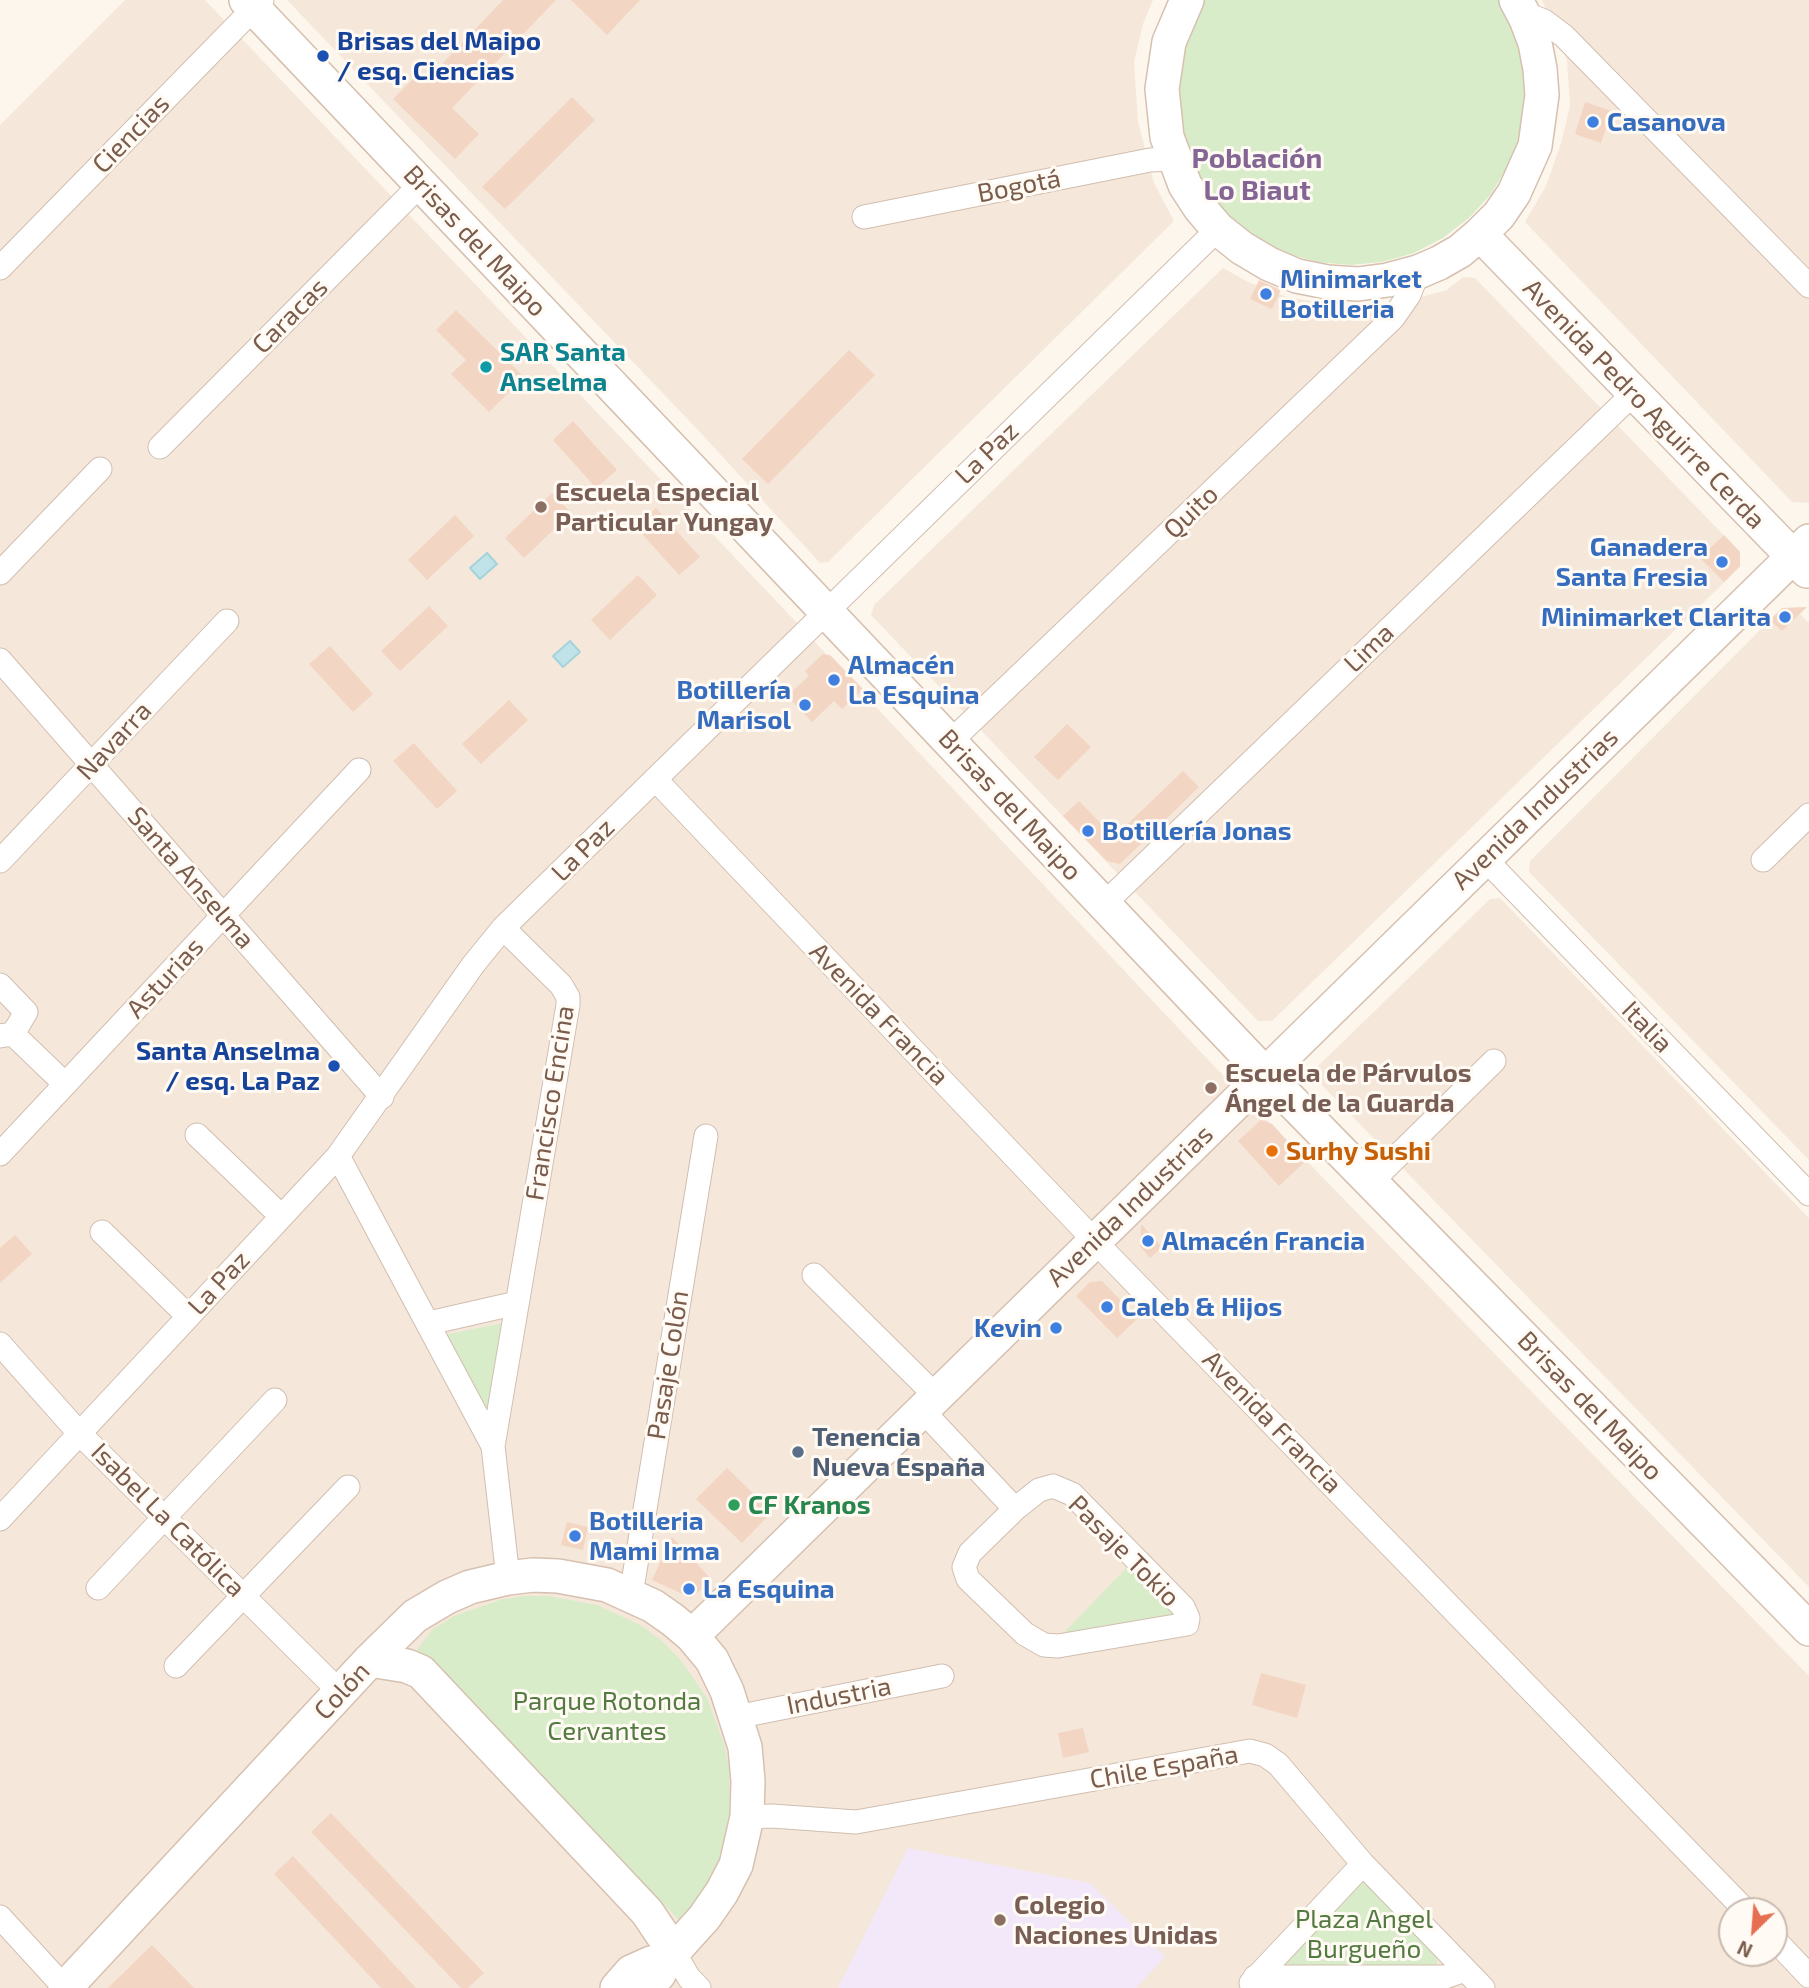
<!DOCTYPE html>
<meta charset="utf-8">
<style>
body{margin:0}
#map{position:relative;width:1809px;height:1988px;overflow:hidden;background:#fdf6ec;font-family:"Exo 2",sans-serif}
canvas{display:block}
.north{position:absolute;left:1718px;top:1897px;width:70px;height:70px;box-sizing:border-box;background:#fffaf3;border:2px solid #cabbb1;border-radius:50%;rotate:205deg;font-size:19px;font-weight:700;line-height:28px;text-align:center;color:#7a5c4d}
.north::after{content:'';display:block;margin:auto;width:24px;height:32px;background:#e76f51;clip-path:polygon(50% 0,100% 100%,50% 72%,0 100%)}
</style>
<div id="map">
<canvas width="1809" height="1988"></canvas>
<div class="north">N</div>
</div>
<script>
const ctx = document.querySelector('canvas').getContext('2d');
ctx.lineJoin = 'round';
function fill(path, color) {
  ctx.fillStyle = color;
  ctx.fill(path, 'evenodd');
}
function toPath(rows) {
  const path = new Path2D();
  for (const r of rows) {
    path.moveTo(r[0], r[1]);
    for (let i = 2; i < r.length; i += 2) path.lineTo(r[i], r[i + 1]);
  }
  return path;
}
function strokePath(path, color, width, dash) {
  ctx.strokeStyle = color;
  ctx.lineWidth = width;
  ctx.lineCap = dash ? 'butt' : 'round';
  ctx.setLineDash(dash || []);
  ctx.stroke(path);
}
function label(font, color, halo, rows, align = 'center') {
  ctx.font = font + ' "Exo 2",sans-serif';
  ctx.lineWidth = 6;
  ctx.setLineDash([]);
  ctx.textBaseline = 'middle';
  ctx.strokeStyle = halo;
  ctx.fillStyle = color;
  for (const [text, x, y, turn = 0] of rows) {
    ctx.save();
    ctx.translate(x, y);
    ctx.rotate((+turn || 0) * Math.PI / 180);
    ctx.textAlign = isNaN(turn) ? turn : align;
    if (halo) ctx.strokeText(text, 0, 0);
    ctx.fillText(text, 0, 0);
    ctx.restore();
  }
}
const residential = toPath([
 [125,0,205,0,780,605,1215,1067,1809,1676,1809,1988,0,1988,0,125],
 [1732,1911,1774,1911,1774,1953,1732,1953],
 [287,0,1153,0,1143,24,1134,62,1138,122,1154,183,1174,221,828,562,820,563,698,430],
 [1542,0,1809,0,1809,503,1792,502,1525,222,1546,186,1561,143,1570,106,1567,60],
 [1223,268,1248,282,1287,297,1367,311,1447,290,1463,277,1475,278,1740,552,1740,567,1272,1021,1258,1021,871,615,874,605],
 [1782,608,1794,608,1809,623,1809,1160,1529,872,1530,861],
 [1500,898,1809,1218,1809,1587,1317,1080,1317,1067,1490,899]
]);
const education = toPath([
 [908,1848,1090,1883,1165,1957,1136,1988,838,1988]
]);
const green = toPath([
 [1197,0,1501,0,1518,38,1525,71,1525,103,1520,135,1508,166,1491,194,1469,218,1443,238,1414,253,1382,262,1350,265,1317,262,1285,253,1256,238,1230,218,1207,192,1190,163,1178,131,1175,63],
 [508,1322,491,1424,444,1335],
 [1128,1566,1175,1616,1062,1635],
 [524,1596,549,1596,597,1605,642,1626,662,1641,679,1658,707,1698,724,1744,729,1768,729,1816,718,1862,709,1884,683,1924,416,1651,433,1629,454,1616,500,1600],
 [1358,1883,1369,1883,1439,1954,1434,1973,1287,1973,1286,1955]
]);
const water = toPath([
 [487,553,497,564,480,579,470,568,487,553],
 [570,641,580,652,563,667,553,656,570,641]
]);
const building = toPath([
 [503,0,556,0,452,108,479,134,455,159,393,99,418,74,425,82],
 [571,0,640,0,607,35],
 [572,97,595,120,505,209,482,187],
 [1585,102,1612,111,1601,143,1575,134],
 [1259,280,1281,290,1272,309,1250,299],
 [456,310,524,377,489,412,451,374,466,360,436,330],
 [849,350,875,375,768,484,742,459],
 [573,421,617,470,596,488,553,440],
 [552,493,571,513,524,558,505,538],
 [656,508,700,557,679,575,636,527],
 [455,515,474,536,427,580,408,560],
 [1724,535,1740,552,1740,566,1724,582,1700,558],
 [638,575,657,595,610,640,591,620],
 [429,606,448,626,400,671,381,651],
 [1807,607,1782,631,1770,620,1782,608],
 [330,646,373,694,353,712,309,664],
 [823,654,830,655,863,689,842,709,834,701,812,722,787,696,809,676,805,671],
 [509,700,528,720,481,764,462,744],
 [1067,724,1091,747,1058,780,1034,757],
 [414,743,457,791,437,809,393,761],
 [1183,771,1199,787,1120,864,1107,861,1063,816,1079,801,1114,837],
 [1261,1120,1272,1124,1306,1161,1279,1186,1238,1141],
 [1141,1224,1162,1247,1150,1258,1140,1246],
 [15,1235,32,1254,0,1283,0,1248],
 [1102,1281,1138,1318,1117,1338,1076,1296,1090,1282],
 [727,1468,772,1512,742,1543,696,1499],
 [567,1522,588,1527,583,1550,561,1545],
 [672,1537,712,1580,691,1598,652,1580],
 [1261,1673,1306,1685,1297,1718,1252,1705],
 [1083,1728,1089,1752,1063,1758,1058,1733],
 [331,1813,484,1973,468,1988,461,1988,311,1832],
 [293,1856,416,1988,381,1988,274,1874],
 [152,1945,194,1988,108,1988]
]);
const street = toPath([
 [1526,19,1534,17,1544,21,1564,36,1809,286],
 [864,217,1150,160,1174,159],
 [0,268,262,0],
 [160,447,421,184],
 [0,573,100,469],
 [0,660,382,1097],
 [950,742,1393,318,1409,295,1418,272],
 [655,779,1112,1259,1746,1911],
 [1485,859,1809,1194],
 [1763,860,1809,815],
 [0,861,227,621],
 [1104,904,1634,393],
 [503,928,561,985,568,997,568,1005,493,1446,508,1578],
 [0,985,26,1012,13,1034,0,1036],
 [13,1034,65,1084],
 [197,1135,281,1216],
 [0,1154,359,770],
 [338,1156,493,1446],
 [1371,1182,1494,1061],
 [102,1232,188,1316],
 [814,1275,936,1396],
 [429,1323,517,1303],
 [0,1344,80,1434,340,1692],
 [922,1410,1015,1509],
 [1053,1486,1072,1494,1183,1607,1188,1618,1187,1624,1058,1646,1044,1645,1025,1634,968,1579,964,1567,970,1553,1015,1509,1039,1490,1053,1486],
 [0,1519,338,1156,473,965,503,928,1218,229],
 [98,1588,275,1400],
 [631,1595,706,1136],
 [176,1666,348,1487],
 [736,1717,942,1676],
 [747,1817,772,1816,856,1822,1250,1751,1265,1755,1278,1764,1363,1864,1483,1988],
 [0,1917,65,1988],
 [1774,1939,1809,1976],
 [674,1952,689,1978,699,1988],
 [1255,1977,1445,1977,1465,1970],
 [1251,1983,1363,1864]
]);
const secondary = toPath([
 [246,0,1265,1074,1809,1629],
 [1187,0,1169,42,1162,89,1167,137,1185,185,1200,208,1218,229,1242,248,1269,264,1297,276,1327,282,1358,284,1388,280,1418,272,1439,263,1460,251,1480,234,1499,215,1514,193,1535,146,1542,95,1540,69,1535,43,1526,19,1516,0],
 [1480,234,1807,571],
 [692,1636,1809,541],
 [370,1660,407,1666,421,1672,647,1912,674,1952],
 [65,1988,370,1660,415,1616,447,1597,470,1587,508,1578,533,1575,558,1576,607,1585,653,1606,673,1620,692,1636,712,1660,727,1691,745,1747,748,1781,747,1817,736,1865,722,1892,704,1918,665,1961,659,1974,646,1988],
 [617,1988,631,1972,651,1963,663,1962]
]);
const markers = [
 [323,56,7,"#1a4fb4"],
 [1593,122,7,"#3f7fe0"],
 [1266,294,7,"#3f7fe0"],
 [486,367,7,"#0f9aa8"],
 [541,507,7,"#8d6e63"],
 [1722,562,7,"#3f7fe0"],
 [1785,617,7,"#3f7fe0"],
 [834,680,7,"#3f7fe0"],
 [805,705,7,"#3f7fe0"],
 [1088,831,7,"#3f7fe0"],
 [334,1066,7,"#1a4fb4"],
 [1211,1088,7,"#8d6e63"],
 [1272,1151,7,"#e8710a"],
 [1148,1241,7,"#3f7fe0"],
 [1107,1307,7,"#3f7fe0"],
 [1056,1328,7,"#3f7fe0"],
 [798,1452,7,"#5c6f8a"],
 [734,1505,7,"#2e9e5b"],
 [575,1536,7,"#3f7fe0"],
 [689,1589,7,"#3f7fe0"],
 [1000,1920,7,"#8d6e63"]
];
const transitNames = [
 ["Brisas del Maipo",337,41],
 ["/ esq. Ciencias",337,71],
 ["Santa Anselma",320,1051,"right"],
 ["/ esq. La Paz",320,1081,"right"]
];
const shopNames = [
 ["Casanova",1607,122],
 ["Minimarket",1280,279],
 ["Botilleria",1280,309],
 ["Ganadera",1708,547,"right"],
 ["Santa Fresia",1708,577,"right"],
 ["Minimarket Clarita",1771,617,"right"],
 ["Almacén",848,665],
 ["La Esquina",848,695],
 ["Botillería",791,690,"right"],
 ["Marisol",791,720,"right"],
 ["Botillería Jonas",1102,831],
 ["Almacén Francia",1162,1241],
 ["Caleb & Hijos",1121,1307],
 ["Kevin",1042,1328,"right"],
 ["Botilleria",589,1521],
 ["Mami Irma",589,1551],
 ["La Esquina",703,1589]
];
const streetNames = [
 ["Ciencias",131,134,-46],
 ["Bogotá",1019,186,-11],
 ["Brisas del Maipo",475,241,47],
 ["Caracas",290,316,-45],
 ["Avenida Pedro Aguirre Cerda",1644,404,46],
 ["La Paz",987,453,-44],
 ["Quito",1191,512,-44],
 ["Lima",1369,648,-44],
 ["Navarra",114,741,-47],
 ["Brisas del Maipo",1010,805,47],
 ["Avenida Industrias",1535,809,-44],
 ["La Paz",583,850,-45],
 ["Santa Anselma",191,878,49],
 ["Asturias",165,978,-47],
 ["Avenida Francia",879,1014,46],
 ["Italia",1647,1027,46],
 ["Francisco Encina",550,1103,-81],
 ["Avenida Industrias",1130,1206,-44],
 ["La Paz",219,1283,-47],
 ["Pasaje Colón",668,1365,-81],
 ["Brisas del Maipo",1590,1406,46],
 ["Avenida Francia",1272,1422,46],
 ["Isabel La Católica",168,1520,45],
 ["Pasaje Tokio",1124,1551,45],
 ["Colón",342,1691,-47],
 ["Industria",839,1696,-11],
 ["Chile España",1164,1767,-10]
];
const cultureNames = [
 ["SAR Santa",500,352],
 ["Anselma",500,382]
];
const educationNames = [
 ["Escuela Especial",555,492],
 ["Particular Yungay",555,522],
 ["Escuela de Párvulos",1225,1073],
 ["Ángel de la Guarda",1225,1103],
 ["Colegio",1014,1905],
 ["Naciones Unidas",1014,1935]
];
const foodNames = [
 ["Surhy Sushi",1286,1151]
];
const serviceNames = [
 ["Tenencia",812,1437],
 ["Nueva España",812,1467]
];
const leisureNames = [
 ["CF Kranos",748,1505]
];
const parkNames = [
 ["Parque Rotonda",607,1701],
 ["Cervantes",607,1731],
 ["Plaza Angel",1364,1919],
 ["Burgueño",1364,1949]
];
const neighbourhoodNames = [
 ["Población",1257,159],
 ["Lo Biaut",1257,191]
];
fill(residential, '#f5e8da');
fill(education, '#f3e8fa');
fill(green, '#d8ecc9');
fill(water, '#bfe3e8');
strokePath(water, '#a5d3da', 2);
fill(building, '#f3d5c3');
strokePath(street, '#d1beb0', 25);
strokePath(secondary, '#d6c0b0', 36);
strokePath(street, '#fff', 23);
strokePath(secondary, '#fff', 33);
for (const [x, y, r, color] of markers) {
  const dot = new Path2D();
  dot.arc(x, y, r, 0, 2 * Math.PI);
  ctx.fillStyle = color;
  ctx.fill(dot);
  strokePath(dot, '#fffaf3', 2.5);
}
label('bold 26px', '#164399', '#fffaf3', transitNames, 'left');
label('bold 26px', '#366cbe', '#fffaf3', shopNames, 'left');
label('26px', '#7a5c4d', '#fffaf3', streetNames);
label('bold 26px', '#0d838f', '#fffaf3', cultureNames, 'left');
label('bold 26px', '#785e54', '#fffaf3', educationNames, 'left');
label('bold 26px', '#c56008', '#fffaf3', foodNames, 'left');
label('bold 26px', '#4e5e75', '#fffaf3', serviceNames, 'left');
label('bold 26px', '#27864d', '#fffaf3', leisureNames, 'left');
label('26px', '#537a41', '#fffaf3', parkNames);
label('bold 28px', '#846695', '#fffaf3', neighbourhoodNames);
</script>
